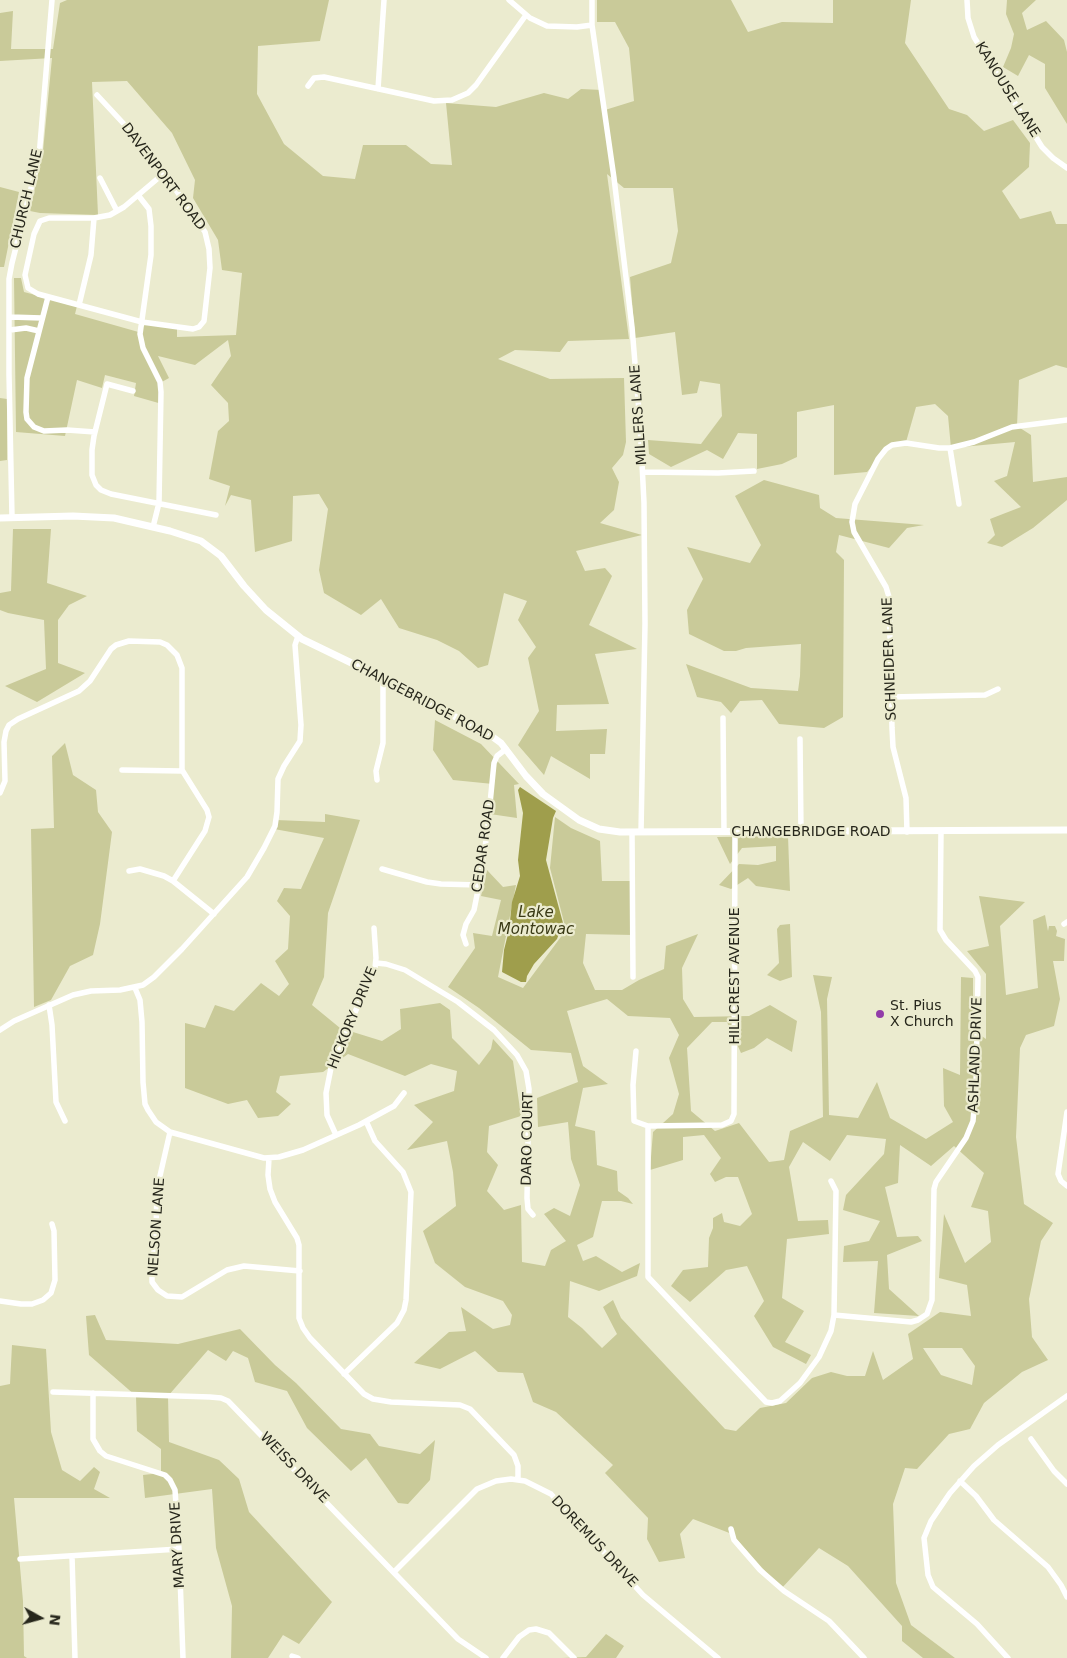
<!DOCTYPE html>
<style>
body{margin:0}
#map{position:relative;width:1067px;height:1658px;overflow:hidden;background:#ebebcf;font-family:"DejaVu Sans",sans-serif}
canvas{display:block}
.north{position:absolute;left:15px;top:1593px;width:50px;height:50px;-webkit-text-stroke:4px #ebebcf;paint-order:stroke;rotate:97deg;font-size:14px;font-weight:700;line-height:20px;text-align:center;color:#27271c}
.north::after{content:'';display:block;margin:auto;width:18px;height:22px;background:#27271c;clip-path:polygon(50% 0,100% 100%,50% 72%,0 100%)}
</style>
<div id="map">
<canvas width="1067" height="1658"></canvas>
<div class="north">N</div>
</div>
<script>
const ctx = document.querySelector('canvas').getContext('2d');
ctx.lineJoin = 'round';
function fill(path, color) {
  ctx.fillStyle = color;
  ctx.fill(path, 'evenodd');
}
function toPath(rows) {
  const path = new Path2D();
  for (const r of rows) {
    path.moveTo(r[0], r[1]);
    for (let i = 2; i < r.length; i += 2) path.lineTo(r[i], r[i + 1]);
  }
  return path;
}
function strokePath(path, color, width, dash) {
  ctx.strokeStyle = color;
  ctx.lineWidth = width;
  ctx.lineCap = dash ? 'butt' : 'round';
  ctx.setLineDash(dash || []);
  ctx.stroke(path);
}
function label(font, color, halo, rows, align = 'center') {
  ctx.font = font + ' "DejaVu Sans",sans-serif';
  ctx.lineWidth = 4.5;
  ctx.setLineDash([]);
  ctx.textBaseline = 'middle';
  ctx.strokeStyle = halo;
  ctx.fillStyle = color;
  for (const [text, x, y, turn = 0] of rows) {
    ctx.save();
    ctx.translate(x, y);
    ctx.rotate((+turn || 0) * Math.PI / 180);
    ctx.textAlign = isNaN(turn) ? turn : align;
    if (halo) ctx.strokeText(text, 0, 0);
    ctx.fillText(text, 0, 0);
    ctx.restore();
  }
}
const green = toPath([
 [67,0,329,0,320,41,258,46,257,94,284,144,323,176,355,179,363,145,406,145,431,164,452,165,446,103,496,107,544,93,568,99,581,89,602,90,605,110,634,101,629,48,615,22,597,22,597,0,731,0,748,32,782,22,833,23,833,0,911,0,905,43,949,109,967,115,984,131,1013,120,1030,143,1029,167,1002,191,1020,219,1051,211,1056,224,1067,224,1067,368,1056,365,1019,380,1017,426,1031,435,1033,482,1067,477,1067,500,1033,528,1002,547,987,543,995,535,990,519,1021,507,994,481,1007,476,1015,442,951,448,948,416,935,404,916,407,906,442,893,443,867,472,834,475,834,405,797,412,797,457,782,464,757,469,757,434,738,433,723,459,707,450,671,467,649,454,648,440,701,444,722,416,720,384,700,381,697,393,682,395,675,332,635,338,630,277,671,263,678,231,673,188,624,188,607,174,629,339,568,341,560,352,515,350,498,359,550,379,624,378,626,442,623,455,612,468,619,482,614,510,600,523,642,535,576,551,585,571,605,568,612,576,589,625,637,649,595,654,609,704,557,705,556,731,607,729,605,754,590,754,590,779,551,756,544,775,518,745,539,711,528,658,536,647,518,620,527,601,504,593,488,665,478,668,459,651,437,640,399,628,381,599,361,615,324,593,319,570,328,509,319,494,293,496,292,541,255,552,251,500,231,495,225,506,230,486,209,479,218,431,229,421,228,403,211,385,231,356,228,340,195,365,158,356,169,378,160,383,162,404,134,396,136,383,105,375,102,388,77,380,65,436,16,432,14,278,21,278,24,292,77,306,75,314,142,333,144,322,177,329,177,337,236,335,242,273,222,270,218,240,193,198,195,180,172,133,127,81,92,82,98,215,40,213,30,211,43,151,52,58,0,61,0,13,13,11,11,49,53,49,60,3],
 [1007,0,1036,0,1022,13,1027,30,1046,21,1064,40,1067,52,1067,124,1045,88,1045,64,1029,55,1018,76,1003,67,1011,48,1014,34,1006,14],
 [0,187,19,192,4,267,0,267],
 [0,398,7,399,7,460,0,461],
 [764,480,819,495,820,508,836,518,924,525,907,528,889,548,839,535,836,552,844,560,843,717,824,728,779,724,762,700,740,701,731,713,721,702,697,697,686,664,751,688,798,691,800,676,801,644,746,648,736,651,724,651,689,634,687,610,703,579,687,547,750,563,761,545,735,496],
 [13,529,51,529,47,583,87,596,69,605,58,620,58,663,85,673,37,702,5,686,46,669,44,620,8,613,0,610,0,593,11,591],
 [435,720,481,744,519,784,514,785,517,818,490,814,493,784,453,780,433,750],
 [65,743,73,775,96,790,98,812,112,832,100,924,93,955,70,966,51,1000,34,1007,31,829,54,828,52,756],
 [325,814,360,820,328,913,324,977,312,1005,340,1028,382,1041,401,1029,400,1009,440,1003,450,1010,452,1038,479,1065,491,1049,493,1039,513,1061,521,1116,489,1126,487,1152,498,1165,487,1191,504,1210,521,1205,522,1262,545,1266,551,1250,566,1241,544,1214,554,1208,570,1216,580,1185,571,1159,568,1122,538,1127,537,1098,578,1082,571,1053,531,1050,479,1008,448,987,475,948,473,933,492,936,501,900,481,896,487,870,503,887,516,885,498,977,523,988,566,930,550,868,555,817,571,828,600,841,602,881,632,881,633,935,586,934,583,963,595,990,622,990,639,980,664,969,666,946,698,934,682,968,683,999,694,1017,749,1016,770,1005,797,1021,792,1052,767,1038,754,1048,741,1053,727,1022,712,1022,687,1048,691,1111,715,1131,739,1123,769,1162,784,1160,790,1131,823,1117,821,1012,813,975,832,977,827,999,829,1115,858,1118,877,1082,890,1118,926,1139,953,1122,944,1106,943,1068,960,1075,961,977,973,978,973,1030,986,1039,986,974,967,951,989,946,979,896,1025,902,1000,926,1006,995,1038,988,1033,920,1045,915,1048,931,1049,926,1055,926,1057,931,1056,936,1065,939,1064,961,1053,961,1060,999,1054,1026,1026,1035,1020,1048,1016,1137,1024,1204,1053,1223,1041,1241,1029,1299,1032,1337,1048,1360,1022,1372,984,1403,970,1429,949,1434,917,1469,905,1468,893,1504,896,1583,911,1625,955,1658,923,1658,902,1641,902,1626,848,1566,819,1548,781,1589,732,1534,693,1519,680,1534,685,1558,659,1562,647,1539,648,1518,605,1473,613,1465,556,1412,533,1402,523,1373,498,1372,475,1351,440,1369,414,1363,449,1332,466,1331,461,1307,493,1329,510,1325,512,1315,503,1301,465,1287,435,1263,423,1231,456,1206,453,1172,447,1141,407,1150,433,1122,414,1105,454,1091,457,1071,431,1064,405,1076,348,1054,323,1072,280,1076,276,1092,291,1104,278,1116,258,1118,247,1100,228,1104,185,1088,185,1023,205,1028,215,1005,234,1011,261,983,279,996,289,984,275,961,288,949,290,916,277,901,284,888,301,889,324,838,274,829,276,820,325,822],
 [607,999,628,1016,670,1018,679,1035,669,1058,679,1094,673,1114,653,1132,650,1170,683,1160,683,1137,704,1135,721,1158,710,1174,715,1182,726,1177,738,1177,752,1214,740,1226,724,1222,722,1213,713,1218,713,1228,709,1238,708,1267,683,1270,671,1286,690,1302,726,1270,747,1266,764,1301,754,1316,773,1347,806,1364,811,1355,785,1342,804,1311,782,1298,787,1239,829,1234,828,1220,798,1221,789,1167,803,1142,830,1161,847,1135,886,1139,884,1154,846,1195,843,1210,880,1221,869,1241,844,1246,843,1262,878,1261,874,1313,919,1316,889,1289,887,1255,922,1241,918,1236,897,1237,885,1187,898,1183,900,1145,931,1166,954,1146,984,1173,971,1207,988,1211,991,1242,965,1263,944,1214,939,1278,967,1285,971,1316,940,1312,908,1334,913,1359,883,1380,873,1351,865,1376,847,1376,831,1372,812,1378,786,1403,760,1408,736,1431,725,1429,621,1318,613,1300,603,1307,617,1334,602,1348,582,1328,568,1317,570,1281,599,1291,637,1276,640,1263,622,1272,596,1256,583,1261,577,1245,593,1237,602,1201,621,1201,633,1204,628,1198,618,1191,617,1171,597,1165,595,1131,575,1126,583,1088,608,1084,583,1066,567,1011],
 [923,1348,962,1348,975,1366,972,1385,941,1375],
 [788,836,790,891,756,886,748,878,731,889,719,885,739,864,758,865,776,861,776,846,742,848,730,864,717,837],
 [790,924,792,977,780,981,767,975,779,963,777,929,780,925],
 [95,1315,106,1340,178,1344,240,1329,275,1365,296,1383,341,1429,370,1434,379,1446,420,1454,435,1440,430,1480,408,1504,398,1503,366,1458,351,1471,307,1428,287,1391,255,1382,248,1358,233,1351,226,1361,208,1350,168,1396,169,1442,219,1460,239,1479,249,1512,332,1602,299,1644,283,1635,268,1658,231,1658,232,1606,216,1548,212,1489,145,1498,143,1475,161,1473,161,1449,137,1431,136,1396,89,1355,86,1316],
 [12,1345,46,1349,51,1432,62,1470,80,1481,94,1467,100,1472,94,1489,110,1498,14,1498,23,1601,24,1656,27,1658,0,1658,0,1386,10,1384],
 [606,1634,624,1646,616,1658,562,1658,586,1657]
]);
const water = toPath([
 [520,787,556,811,553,818,546,860,563,923,557,939,534,964,527,976,526,982,521,982,502,972,504,950,509,930,512,902,520,876,518,860,523,813,518,790]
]);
const minor = toPath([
 [509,0,530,18,547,26,577,27,592,25],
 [592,0,592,25,614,178,632,327,640,424,644,503,645,624,641,832],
 [967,0,968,18,974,37,1042,147,1053,158,1067,168],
 [308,86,314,78,324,77,434,101,452,100,468,93,476,85,526,15],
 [378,89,384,0],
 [97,95,136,137,171,183,205,232,209,249,210,268,204,321,199,327,193,329,142,322,38,294,28,288,25,275,34,234,40,221,49,218,94,218,110,215,124,207,163,174],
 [100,178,117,211],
 [138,195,149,209,151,226,151,255,140,334,143,348,160,382,161,392,159,503,153,527],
 [48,297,27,378,26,412,27,419,34,427,44,431,67,430,95,432],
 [79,305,91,255,94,218],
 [10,317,42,318],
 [10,330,26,328,39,331],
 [133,391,107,384,94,436,92,450,92,475,96,485,101,490,111,494,216,515],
 [950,448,959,504],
 [643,472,718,473,754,471],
 [12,517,9,374,9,279,12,263,39,157,52,0],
 [891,697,985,695,998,689],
 [723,718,724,832],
 [800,739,801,832],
 [122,770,182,771],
 [377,780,376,771,383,743,383,678],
 [0,793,5,781,4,742,6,731,9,725,18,719,79,691,90,681,111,649,116,645,129,641,160,642,167,645,177,655,182,668,182,770,207,810,209,817,205,831,173,881],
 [632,832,633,977],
 [907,832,906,798,893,747,892,728,889,597,886,587,854,532,852,522,855,504,878,459,886,449,892,445,906,443,939,448,950,448,974,442,1012,427,1067,420],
 [382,869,427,882,441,884,479,885],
 [129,871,140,869,164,876,173,881,214,914],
 [1064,924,1067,922],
 [466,944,463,935,466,924,474,910,479,885,487,834,494,763,497,756,506,749],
 [376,963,386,964,405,970,458,1002,494,1030,517,1055,526,1071,529,1089,527,1198,528,1209,533,1215],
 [135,988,140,1000,142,1022,143,1082,145,1104,148,1110,156,1122,170,1132,264,1158,279,1157,303,1150,359,1125,394,1106,404,1093],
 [49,1005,52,1025,56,1102,65,1121],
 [0,1030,14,1021,73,995,91,991,120,990,143,985,154,977,182,949,247,877,264,848,275,826,277,812,278,779,284,766,300,741,301,725,295,645,298,636],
 [636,1051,633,1085,634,1121,648,1126,648,1277,766,1402,772,1403,780,1401,800,1383,819,1357,831,1331,834,1315,836,1191,831,1181],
 [1067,1112,1058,1174,1061,1181,1067,1186],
 [648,1126,722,1125,731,1121,734,1114,735,832],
 [170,1132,157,1189,156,1230,152,1273,152,1282,158,1290,167,1296,182,1297,227,1270,244,1266,300,1271],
 [336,1135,327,1115,326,1093,332,1063,375,968,376,958,374,928],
 [269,1158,268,1175,270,1189,275,1202,297,1238,299,1245,299,1318,303,1328,310,1338,364,1394,373,1399,391,1402,460,1405,470,1409,514,1455,518,1466,518,1479],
 [0,1301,21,1304,32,1304,43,1300,51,1293,55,1280,54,1231,52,1224],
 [834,1315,911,1322,918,1320,927,1314,932,1300,934,1189,936,1182,966,1138,973,1121,976,1084,978,977,975,971,946,940,940,930,941,831],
 [344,1374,397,1323,404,1310,406,1300,411,1192,403,1172,375,1141,366,1121],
 [53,1392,210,1397,221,1398,228,1401,458,1639,486,1658],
 [93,1393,93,1439,100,1451,106,1456,165,1475,170,1480,175,1490,179,1549,183,1658],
 [1031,1439,1054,1471,1067,1484],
 [960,1481,976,1496,994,1520,1048,1567,1061,1585,1067,1597],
 [731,1529,734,1540,760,1570,784,1591,829,1621,864,1658],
 [72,1556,75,1658],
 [20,1559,179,1549],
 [394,1572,477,1489,496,1481,511,1479,525,1481,551,1494,643,1595,718,1658],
 [292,1656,298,1658],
 [503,1658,519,1637,529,1630,536,1629,549,1633,574,1658],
 [1008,1658,977,1624,933,1587,928,1575,924,1538,931,1521,950,1493,974,1466,998,1445,1067,1396]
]);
const major = toPath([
 [0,518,73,516,114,518,170,531,201,541,221,556,244,586,266,610,302,639,366,670,490,735,501,743,526,776,543,794,579,820,599,829,620,832,1067,830]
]);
const markers = [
 [880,1014,5,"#923ca9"]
];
const streetNames = [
 ["KANOUSE LANE",1007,90,58],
 ["DAVENPORT ROAD",163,177,53],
 ["CHURCH LANE",27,199,-77],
 ["MILLERS LANE",639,415,-94],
 ["SCHNEIDER LANE",890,659,-92],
 ["CHANGEBRIDGE ROAD",422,701,28],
 ["CHANGEBRIDGE ROAD",811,832],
 ["CEDAR ROAD",484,846,-82],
 ["HILLCREST AVENUE",735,976,-90],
 ["HICKORY DRIVE",353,1018,-68],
 ["ASHLAND DRIVE",976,1055,-88],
 ["DARO COURT",528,1139,-89],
 ["NELSON LANE",157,1227,-86],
 ["WEISS DRIVE",294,1468,46],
 ["DOREMUS DRIVE",594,1542,47],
 ["MARY DRIVE",178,1545,-93]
];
const poiNames = [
 ["St. Pius",890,1006],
 ["X Church",890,1022]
];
const waterNames = [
 ["Lake",536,913],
 ["Montowac",536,930]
];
fill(green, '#c9ca99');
fill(water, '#9f9e4c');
strokePath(minor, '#fff', 5.5);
strokePath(major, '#fff', 7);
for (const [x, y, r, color] of markers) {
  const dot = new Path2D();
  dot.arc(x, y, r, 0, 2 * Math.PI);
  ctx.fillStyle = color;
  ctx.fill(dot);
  strokePath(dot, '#ebebcf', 2);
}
label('14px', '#27271c', '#ebebcf', streetNames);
label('14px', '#27271c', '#ebebcf', poiNames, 'left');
label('italic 15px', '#393915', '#ebebcf', waterNames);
</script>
